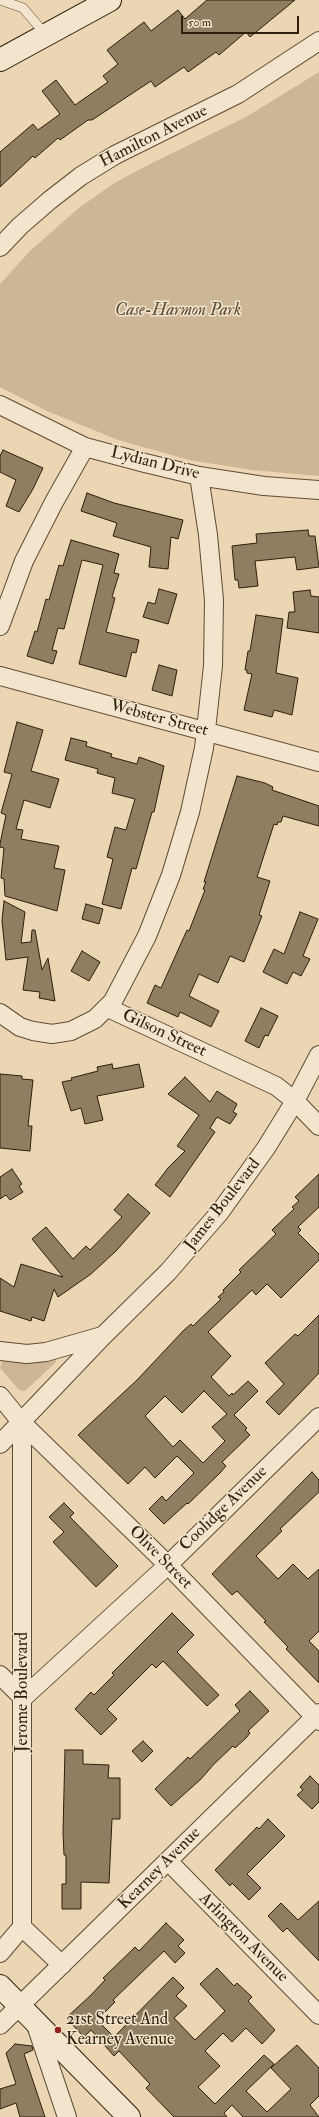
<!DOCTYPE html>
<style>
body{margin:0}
#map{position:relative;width:319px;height:2117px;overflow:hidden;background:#ecd5b2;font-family:"IM FELL Double Pica",serif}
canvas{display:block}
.scale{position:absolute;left:181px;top:16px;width:118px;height:18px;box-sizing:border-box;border:2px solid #2d1f0b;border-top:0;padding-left:5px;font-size:12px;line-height:14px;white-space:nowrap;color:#2d1f0b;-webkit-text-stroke:3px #f3e4cd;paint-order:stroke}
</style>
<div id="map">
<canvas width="319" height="2117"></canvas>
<div class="scale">50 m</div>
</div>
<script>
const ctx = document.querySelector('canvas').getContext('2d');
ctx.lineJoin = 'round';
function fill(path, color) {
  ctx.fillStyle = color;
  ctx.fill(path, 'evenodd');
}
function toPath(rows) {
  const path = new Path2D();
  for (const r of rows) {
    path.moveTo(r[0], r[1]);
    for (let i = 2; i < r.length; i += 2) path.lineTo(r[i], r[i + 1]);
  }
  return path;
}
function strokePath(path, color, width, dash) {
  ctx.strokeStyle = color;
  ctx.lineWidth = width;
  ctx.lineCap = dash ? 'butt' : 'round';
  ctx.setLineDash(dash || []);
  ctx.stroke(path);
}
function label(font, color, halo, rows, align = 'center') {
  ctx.font = font + ' "IM FELL Double Pica",serif';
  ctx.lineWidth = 3;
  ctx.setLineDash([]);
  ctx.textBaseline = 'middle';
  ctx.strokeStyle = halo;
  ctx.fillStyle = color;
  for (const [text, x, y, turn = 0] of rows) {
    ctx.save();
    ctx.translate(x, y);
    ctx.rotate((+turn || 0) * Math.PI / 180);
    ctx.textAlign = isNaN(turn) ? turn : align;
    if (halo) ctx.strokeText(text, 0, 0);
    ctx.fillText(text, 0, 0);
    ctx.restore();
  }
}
const green = toPath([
 [319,72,319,476,252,470,189,460,118,440,47,411,0,387,0,284,30,251,80,207,113,184,144,167,246,117],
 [56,1358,56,1362,25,1391,19,1390,0,1368,2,1360]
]);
const building = toPath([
 [207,0,295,0,250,37,246,32,219,55,216,52,188,72,184,67,155,87,151,81,92,120,88,120,60,140,58,138,35,158,33,156,0,187,0,152,33,124,38,130,60,114,42,91,56,80,75,105,108,82,103,76,118,64,107,50,144,22,151,31,178,10,185,19,207,0],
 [3,450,43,468,33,489,19,512,6,506,16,480,0,472,0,456,3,450],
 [87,493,114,503,183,520,178,539,171,537,168,569,149,567,151,547,113,536,117,523,81,511,87,493],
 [308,530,309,536,315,536,319,567,297,570,295,557,255,561,258,586,239,588,238,580,235,580,232,546,257,543,256,534,308,530],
 [71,540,119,554,114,573,119,574,112,597,115,598,106,632,139,640,136,653,132,652,126,677,79,664,103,565,82,560,64,629,58,628,52,650,57,651,53,664,27,656,35,631,37,632,46,599,49,600,59,565,63,566,71,540],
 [159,589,177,594,168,624,143,617,148,602,155,604,159,589],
 [310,590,311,596,319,597,319,633,287,628,289,612,295,612,293,592,310,590],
 [256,615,283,619,276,673,298,678,292,715,274,710,272,717,244,710,252,674,247,673,247,670,245,670,248,651,250,651,256,615],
 [159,665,177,670,172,696,152,690,159,665],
 [17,722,43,730,31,771,59,779,50,808,24,800,16,829,23,830,21,839,59,846,54,868,65,870,57,911,5,896,4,879,1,878,4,848,0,847,0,844,6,815,1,813,12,774,4,772,17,722],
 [71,738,87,742,86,746,112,754,111,757,137,764,139,757,164,766,154,812,152,812,136,869,132,868,121,909,102,904,113,859,107,857,115,827,126,830,135,799,112,793,115,778,97,773,98,769,65,760,71,738],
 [237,776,265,783,273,787,272,790,319,806,319,826,283,816,281,822,278,822,277,825,274,824,257,877,270,881,259,915,262,916,244,962,230,956,218,983,199,974,189,996,219,1011,211,1027,180,1012,178,1017,147,1003,155,985,161,988,187,930,189,931,205,890,203,889,206,882,204,882,237,776],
 [4,901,25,912,21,943,31,942,32,930,35,930,42,970,48,958,55,1001,39,998,40,992,23,990,28,957,6,960,2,921,4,901],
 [86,904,103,909,99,924,82,919,86,904],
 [300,912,318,919,303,956,310,959,301,976,293,972,287,984,263,972,274,949,284,954,300,912],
 [82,951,100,962,89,981,71,971,82,951],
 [261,1008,278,1016,268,1036,265,1035,259,1048,245,1041,261,1008],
 [112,1064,113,1069,139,1064,144,1087,97,1096,103,1120,85,1124,81,1108,71,1111,62,1082,72,1080,71,1078,98,1071,97,1067,112,1064],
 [0,1074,22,1076,22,1079,33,1080,28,1126,32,1126,30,1151,0,1148,0,1074],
 [185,1077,210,1102,217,1091,237,1104,233,1112,237,1114,230,1124,217,1117,210,1128,215,1132,170,1197,155,1185,168,1168,185,1151,177,1146,199,1115,168,1094,185,1077],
 [12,1169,22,1184,19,1186,23,1192,10,1200,6,1195,0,1199,0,1177,12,1169],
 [319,1174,319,1207,298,1227,301,1230,298,1233,319,1254,319,1260,281,1298,267,1284,256,1295,252,1290,208,1332,231,1356,211,1377,229,1396,232,1393,233,1395,248,1381,258,1391,234,1415,247,1428,245,1430,250,1435,222,1462,226,1466,220,1473,188,1504,187,1503,164,1524,149,1509,162,1496,166,1501,194,1473,177,1456,155,1478,145,1467,128,1484,78,1435,137,1380,184,1330,191,1324,193,1326,221,1299,218,1297,224,1292,223,1290,241,1272,239,1270,276,1234,272,1230,294,1209,292,1207,299,1201,295,1197,319,1174],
 [204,1391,227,1414,212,1427,225,1441,203,1463,180,1440,173,1447,145,1416,165,1396,182,1413,204,1391],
 [128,1194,150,1213,116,1251,91,1274,58,1297,54,1289,44,1321,32,1317,31,1321,0,1311,0,1278,14,1287,21,1264,63,1277,32,1239,46,1227,73,1259,86,1246,90,1250,122,1217,114,1210,128,1194],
 [319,1315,319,1373,279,1415,266,1402,284,1384,265,1363,295,1334,298,1336,319,1315],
 [312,1472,319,1480,319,1492,280,1529,282,1531,256,1556,278,1579,293,1564,308,1579,319,1569,319,1631,309,1641,319,1651,319,1683,286,1649,288,1647,264,1622,266,1621,237,1591,232,1595,212,1574,312,1472],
 [64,1503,74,1513,70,1517,118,1566,96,1587,53,1542,64,1532,49,1517,64,1503],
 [172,1613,194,1635,177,1652,219,1695,207,1706,163,1661,156,1668,152,1664,107,1709,117,1719,101,1735,75,1709,91,1692,94,1695,114,1675,112,1673,172,1613],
 [250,1691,269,1711,248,1731,250,1733,246,1738,235,1748,233,1746,214,1764,201,1779,171,1806,155,1789,188,1757,190,1759,240,1711,235,1705,250,1691],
 [143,1741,153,1751,142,1762,132,1751,143,1741],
 [65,1750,83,1750,83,1764,109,1765,108,1778,120,1778,120,1819,112,1819,109,1883,81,1882,81,1909,62,1909,62,1884,66,1884,66,1855,64,1855,63,1832,65,1750],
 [310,1776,319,1785,319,1802,312,1809,297,1795,303,1790,300,1787,310,1776],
 [268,1819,285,1836,247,1874,261,1888,249,1900,232,1883,230,1886,215,1870,257,1827,259,1829,268,1819],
 [319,1901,319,1961,287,1928,283,1932,268,1916,281,1903,298,1920,319,1901],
 [166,1923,184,1940,178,1946,185,1953,175,1963,164,1951,113,2000,115,2002,97,2020,114,2037,173,1977,184,1988,176,1996,187,2006,174,2018,195,2040,225,2011,200,1984,217,1968,234,1986,237,1983,252,1997,248,2001,275,2030,262,2044,246,2028,232,2042,223,2033,205,2051,220,2066,198,2087,215,2104,264,2055,274,2064,246,2091,267,2112,291,2089,271,2068,297,2045,319,2068,319,2096,310,2105,319,2117,243,2117,232,2105,224,2113,227,2117,174,2117,146,2088,150,2084,119,2051,114,2056,91,2030,84,2037,66,2018,91,1995,105,1980,103,1978,130,1952,135,1947,139,1951,166,1923],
 [15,2044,32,2046,33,2050,24,2054,45,2117,20,2117,16,2103,0,2109,0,2089,16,2084,6,2053,15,2044]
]);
const lane = toPath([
 [0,0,23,8,46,35]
]);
const street = toPath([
 [0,247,20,226,50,200,81,176,115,155,238,94,319,41],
 [0,405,85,447,145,463,199,476,264,486,319,490],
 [0,626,24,561,54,502,85,447],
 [0,676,319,762],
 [108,1008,276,1086,295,1101,319,1126],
 [0,1013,20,1027,33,1031,52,1034,71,1031,95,1019,113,1001,147,936,171,875,190,812,204,748,213,666,214,600,208,535,199,476],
 [0,1351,27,1354,46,1352,102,1336],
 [0,1396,22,1423,168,1565,319,1721],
 [0,1444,103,1336,168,1272,220,1212,266,1148,295,1101,319,1055],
 [0,1675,23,1698,168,1565,319,1417],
 [168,1861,319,2015],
 [22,1927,62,1965],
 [0,1953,22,1927,22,1423],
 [35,2022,67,2117],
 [0,2025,319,1713]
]);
const secondary = toPath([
 [0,60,110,0],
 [0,1986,129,2117]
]);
const markers = [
 [58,2030,4,"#8f2418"]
];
const streetNames = [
 ["Hamilton Avenue",154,137,-27],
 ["Lydian Drive",155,464,14],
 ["Webster Street",159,719,15],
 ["Gilson Street",164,1034,25],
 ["James Boulevard",223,1205,-52],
 ["Coolidge Avenue",224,1509,-44],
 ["Olive Street",160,1558,45],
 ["Jerome Boulevard",23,1692,-90],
 ["Kearney Avenue",160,1869,-45],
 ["Arlington Avenue",243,1938,45]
];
const parkNames = [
 ["Case-Harmon Park",178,311]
];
const poiNames = [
 ["21st Street And",66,2020],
 ["Kearney Avenue",66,2040]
];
fill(green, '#ccb696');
fill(building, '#907e62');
strokePath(building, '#2d1f0b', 1);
strokePath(lane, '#5d4c35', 10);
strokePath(street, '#5d4c35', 20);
strokePath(secondary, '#2d1f0b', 24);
strokePath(lane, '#f3e4cd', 9);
strokePath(street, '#f3e4cd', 18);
strokePath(secondary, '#f3e4cd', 22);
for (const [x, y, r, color] of markers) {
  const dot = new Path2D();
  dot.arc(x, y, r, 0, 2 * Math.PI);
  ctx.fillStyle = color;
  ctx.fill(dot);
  strokePath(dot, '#f3e4cd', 1.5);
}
label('17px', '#2d1f0b', '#f3e4cd', streetNames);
label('italic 17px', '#5d4c35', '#f3e4cd', parkNames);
label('17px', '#2d1f0b', '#f3e4cd', poiNames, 'left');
</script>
